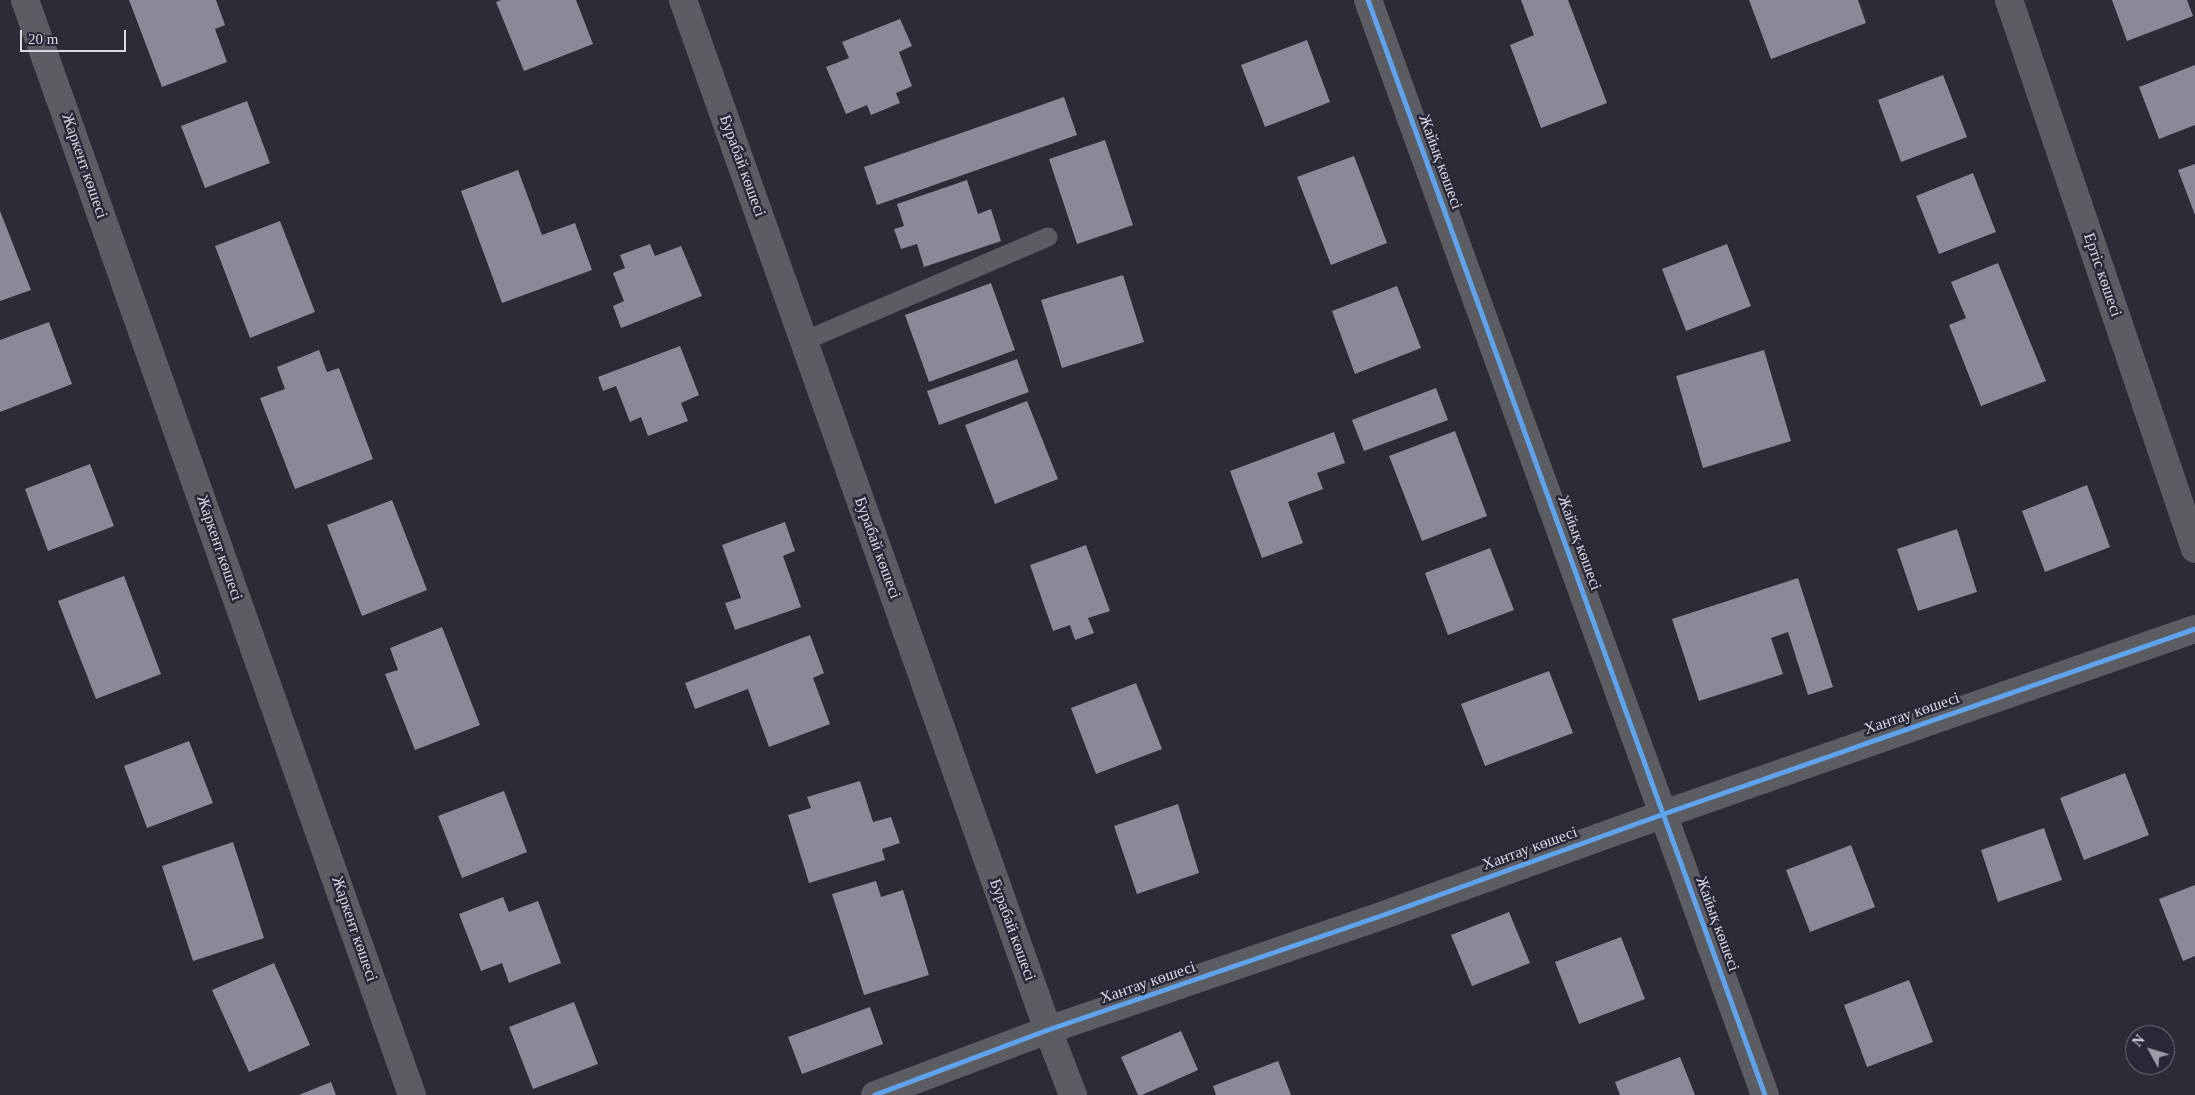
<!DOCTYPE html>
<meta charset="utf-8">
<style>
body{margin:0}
#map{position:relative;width:2195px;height:1095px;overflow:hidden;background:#2c2c35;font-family:"Times New Roman",serif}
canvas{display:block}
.north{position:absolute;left:2125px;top:1025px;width:50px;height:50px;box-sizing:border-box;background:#292839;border:1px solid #6f6e7d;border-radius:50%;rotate:309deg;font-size:14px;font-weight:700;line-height:20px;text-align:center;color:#d8d8e3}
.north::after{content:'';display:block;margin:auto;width:18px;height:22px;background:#9c9ca6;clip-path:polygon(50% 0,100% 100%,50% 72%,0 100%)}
.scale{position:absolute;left:20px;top:30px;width:106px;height:22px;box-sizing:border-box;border:2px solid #d8d8e3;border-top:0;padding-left:6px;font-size:15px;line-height:18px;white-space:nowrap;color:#d8d8e3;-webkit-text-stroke:4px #292839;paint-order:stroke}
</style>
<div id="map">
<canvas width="2195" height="1095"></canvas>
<div class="north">N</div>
<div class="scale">20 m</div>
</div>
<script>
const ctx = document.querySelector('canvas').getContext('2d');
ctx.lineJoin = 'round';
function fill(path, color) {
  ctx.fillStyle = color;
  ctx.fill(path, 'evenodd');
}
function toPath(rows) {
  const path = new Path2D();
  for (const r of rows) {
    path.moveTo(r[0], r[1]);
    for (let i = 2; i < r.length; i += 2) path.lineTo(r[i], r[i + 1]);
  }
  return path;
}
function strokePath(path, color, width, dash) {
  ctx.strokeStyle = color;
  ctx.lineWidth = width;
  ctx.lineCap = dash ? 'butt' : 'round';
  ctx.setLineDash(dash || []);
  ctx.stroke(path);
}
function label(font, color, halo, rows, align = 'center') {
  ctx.font = font + ' "Times New Roman",serif';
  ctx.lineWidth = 5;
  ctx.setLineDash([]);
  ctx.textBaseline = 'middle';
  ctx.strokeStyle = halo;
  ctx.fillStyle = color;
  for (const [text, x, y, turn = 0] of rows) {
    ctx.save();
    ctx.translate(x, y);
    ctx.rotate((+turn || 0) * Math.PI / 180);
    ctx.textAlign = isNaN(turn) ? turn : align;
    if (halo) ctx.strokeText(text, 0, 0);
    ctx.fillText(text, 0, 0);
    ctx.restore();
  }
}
const building = toPath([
 [129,0,216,0,225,25,215,29,227,62,162,87],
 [501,0,576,0,593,44,524,71,496,2],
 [1521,0,1568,0,1607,103,1541,128,1510,45,1534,35],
 [1749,0,1858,0,1866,23,1771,59],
 [2112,0,2187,0,2193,16,2127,41],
 [900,19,912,46,899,52,912,86,896,93,900,103,871,115,867,105,846,114,826,67,849,58,842,42],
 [1307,40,1330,102,1265,127,1241,65],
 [2195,65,2195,125,2159,139,2139,87],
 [1943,75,1967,137,1901,162,1878,100],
 [1064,97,1077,135,877,205,864,167],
 [247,101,270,163,205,188,181,126],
 [1105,140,1133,225,1077,244,1049,159],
 [1354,156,1387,243,1331,265,1297,177],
 [2195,164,2195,215,2178,170],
 [518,170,542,235,575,223,592,270,502,303,461,191],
 [1973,173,1996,232,1939,254,1916,196],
 [967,180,978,214,991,209,1001,241,924,267,917,244,901,249,894,229,904,226,897,204],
 [0,211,31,290,0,301],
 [280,221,315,312,250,338,215,246],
 [650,244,655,256,681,246,702,296,621,328,613,306,624,301,613,273,625,268,620,255],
 [1727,244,1751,306,1686,331,1662,269],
 [1998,263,2046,381,1981,406,1949,325,1966,318,1951,282],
 [1123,275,1144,342,1062,368,1041,300],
 [991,283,1015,350,929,382,905,315],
 [1397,286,1421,348,1355,374,1332,311],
 [49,322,72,384,0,412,0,340],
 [680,346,699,395,681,403,688,421,648,436,641,417,630,422,616,386,603,391,598,377],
 [319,350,327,372,339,368,373,459,295,489,260,398,285,389,277,367],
 [1764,350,1791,441,1703,468,1676,376],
 [1017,359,1029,392,939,425,927,391],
 [1436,388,1448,420,1364,451,1352,420],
 [1027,401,1058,479,995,504,965,425],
 [1455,431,1487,516,1422,541,1389,456],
 [1334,432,1345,463,1317,473,1323,489,1288,502,1303,543,1262,558,1230,471],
 [90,464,114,526,48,551,25,489],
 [2087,485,2110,547,2045,572,2022,511],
 [392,500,427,590,362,616,327,525],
 [785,522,795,551,783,556,801,607,735,630,725,603,741,598,722,545],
 [1957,529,1977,592,1918,611,1897,549],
 [1086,545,1110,611,1088,618,1094,633,1075,640,1070,625,1053,631,1030,565],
 [1490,548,1514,610,1448,635,1425,573],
 [124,576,161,674,96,699,58,601],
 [1798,578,1833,687,1808,695,1788,632,1771,638,1783,674,1699,701,1672,619],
 [442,627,480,725,415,750,385,674,398,670,390,648],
 [810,635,824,673,813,678,830,724,769,747,748,689,695,709,685,683],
 [1549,671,1573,733,1485,766,1461,704],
 [1136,683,1162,749,1096,774,1071,708],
 [189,741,213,803,147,828,124,766],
 [2125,773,2149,835,2084,860,2060,798],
 [860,781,873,822,891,817,900,843,882,849,885,860,809,883,788,815,811,808,807,797],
 [504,791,527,852,462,878,438,816],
 [1178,804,1199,873,1137,894,1114,826],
 [2044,828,2062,880,1998,902,1981,850],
 [233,842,264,938,193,961,162,866],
 [1851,845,1875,907,1810,932,1786,870],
 [876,881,881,897,903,890,929,975,864,995,832,894],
 [2195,885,2195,956,2183,961,2159,899],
 [503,897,509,912,538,901,561,963,509,983,502,963,481,971,459,914],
 [1509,912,1530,963,1472,986,1451,935],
 [1621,937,1645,999,1579,1024,1555,962],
 [274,963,310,1045,249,1072,212,990],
 [1909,980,1933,1042,1867,1067,1844,1005],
 [574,1002,598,1064,533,1089,509,1027],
 [870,1007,883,1044,802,1074,788,1037],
 [1181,1031,1198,1070,1142,1095,1138,1095,1121,1057],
 [1680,1057,1695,1095,1620,1095,1615,1082],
 [1278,1061,1291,1095,1216,1095,1213,1086],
 [331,1082,336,1095,299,1095]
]);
const lane = toPath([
 [804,341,1048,237]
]);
const street = toPath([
 [25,0,412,1095],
 [683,0,1048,1030,1073,1095],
 [1368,0,1765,1095],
 [2009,0,2195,549],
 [875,1095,1048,1030,1381,916,1664,814,2195,629]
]);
const cycleway = toPath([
 [1368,0,1765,1095],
 [875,1095,1048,1030,1381,916,1664,814,2195,629]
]);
const streetNames = [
 ["Жайық көшесі",1440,162,70],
 ["Жаркент көшесі",84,166,71],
 ["Бурабай көшесі",742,166,70],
 ["Ертіс көшесі",2102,275,71],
 ["Жайық көшесі",1579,543,70],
 ["Жаркент көшесі",219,548,71],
 ["Бурабай көшесі",877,548,70],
 ["Хантау көшесі",1912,714,-19],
 ["Хантау көшесі",1530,849,-20],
 ["Жайық көшесі",1717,924,70],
 ["Жаркент көшесі",354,929,71],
 ["Бурабай көшесі",1012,930,70],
 ["Хантау көшесі",1148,983,-19]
];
fill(building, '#8a8999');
strokePath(lane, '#5c5c63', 19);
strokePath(street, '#5c5c63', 28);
strokePath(cycleway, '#60a3ed', 5);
label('16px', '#d8d8e3', '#292839', streetNames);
</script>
